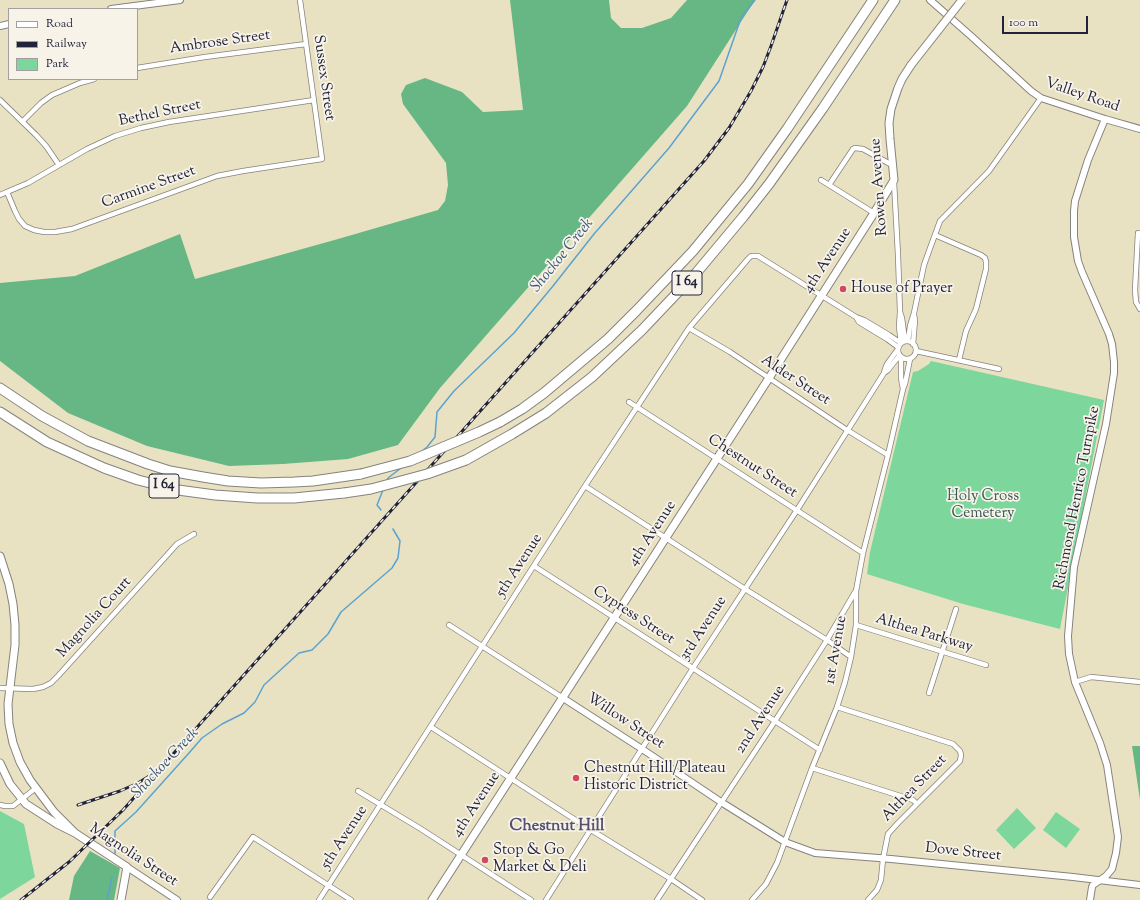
<!DOCTYPE html>
<style>
body{margin:0}
#map{position:relative;width:1140px;height:900px;overflow:hidden;background:#e9e2c2;font-family:"Sorts Mill Goudy",serif}
canvas{display:block}
.legend{position:absolute;left:8px;top:8px;width:130px;height:72px;box-sizing:border-box;background:#f7f3e8;border:1px solid #a29fa3;margin:0;padding:5px 7px;list-style:none;font-size:12px;color:#22223b}
.legend li{display:flex;align-items:center;gap:8px;height:20px}
.legend b{width:20px;border:1px solid #a29fa3}
.scale{position:absolute;left:1002px;top:16px;width:86px;height:18px;box-sizing:border-box;border:2px solid #22223b;border-top:0;padding-left:5px;font-size:12px;line-height:14px;white-space:nowrap;color:#22223b;-webkit-text-stroke:3px #f7f3e8;paint-order:stroke}
</style>
<div id="map">
<canvas width="1140" height="900"></canvas>
<ul class="legend">
<li><b style="height:5px;background:#fff"></b>Road</li>
<li><b style="height:5px;background:#22223b"></b>Railway</li>
<li><b style="height:11px;background:#7dd69c"></b>Park</li>
</ul>
<div class="scale">100 m</div>
</div>
<script>
const ctx = document.querySelector('canvas').getContext('2d');
ctx.lineJoin = 'round';
function fill(path, color) {
  ctx.fillStyle = color;
  ctx.fill(path, 'evenodd');
}
function toPath(rows) {
  const path = new Path2D();
  for (const r of rows) {
    if (r.length === 3) {
      path.moveTo(r[0] + r[2], r[1]);
      path.arc(r[0], r[1], r[2], 0, 2 * Math.PI);
      continue;
    }
    path.moveTo(r[0], r[1]);
    for (let i = 2; i < r.length; i += 2) path.lineTo(r[i], r[i + 1]);
  }
  return path;
}
function strokePath(path, color, width, dash) {
  ctx.strokeStyle = color;
  ctx.lineWidth = width;
  ctx.lineCap = dash ? 'butt' : 'round';
  ctx.setLineDash(dash || []);
  ctx.stroke(path);
}
function label(font, color, halo, rows, align = 'center') {
  ctx.font = font + ' "Sorts Mill Goudy",serif';
  ctx.lineWidth = 3.5;
  ctx.setLineDash([]);
  ctx.textBaseline = 'middle';
  ctx.strokeStyle = halo;
  ctx.fillStyle = color;
  for (const [text, x, y, turn = 0] of rows) {
    ctx.save();
    ctx.translate(x, y);
    ctx.rotate((+turn || 0) * Math.PI / 180);
    ctx.textAlign = isNaN(turn) ? turn : align;
    if (halo) ctx.strokeText(text, 0, 0);
    ctx.fillText(text, 0, 0);
    ctx.restore();
  }
}
const green = toPath([
 [931,361,1104,400,1060,629,963,604,867,574,870,552,913,372,918,371,929,364],
 [1017,808,1036,828,1014,849,996,830],
 [0,811,24,824,35,877,0,899],
 [1056,812,1080,829,1066,848,1043,830]
]);
const forest = toPath([
 [510,0,609,0,611,18,621,28,642,28,671,18,687,0,755,0,687,106,440,388,398,445,348,459,283,464,229,466,147,446,68,413,0,361,0,283,75,276,180,234,195,279,338,239,438,210,445,201,448,185,446,163,403,104,401,94,406,85,425,78,462,92,483,112,523,110],
 [1132,746,1140,746,1140,800],
 [90,851,120,868,114,900,69,900,74,876]
]);
const stream = toPath([
 [421,452,427,447,435,437,437,412,454,391,514,333,553,286,594,234,669,148,719,81,741,18,755,0],
 [387,481,388,478,401,468],
 [381,510,377,505,383,490],
 [115,854,115,831,136,812,189,753,202,738,222,724,244,713,255,702,264,685,299,653,312,650,328,634,341,612,392,568,398,558,400,541,393,529],
 [107,900,112,877]
]);
const minor = toPath([
 [137,68,205,57,306,44],
 [0,100,36,135,46,146,59,165],
 [23,121,41,103,52,95,80,83,94,79],
 [821,180,874,213],
 [894,182,898,255,900,312,899,327,901,343],
 [829,185,853,149,855,148,863,149,892,165],
 [7,192,15,211,19,219,25,226,34,230,44,232,55,232,72,229,217,176,243,171,322,159,300,0],
 [0,195,28,183,87,149,115,136,141,128,169,122,314,100],
 [1140,233,1138,233,1135,290,1136,302,1140,309],
 [935,235,981,255,985,258,986,262,986,269,976,309,966,331,959,360],
 [900,312,902,318,905,341],
 [856,317,859,322,887,339,898,347],
 [689,328,730,352,847,430,888,455],
 [907,350,9],
 [908,341,910,326,914,313,924,265,929,251,940,221,989,171,1041,98],
 [913,344,915,320,914,315],
 [916,351,999,369],
 [901,357,901,378,903,389],
 [884,373,885,369,887,364,898,349],
 [629,402,863,553],
 [585,486,745,589,827,640,851,657],
 [534,566,820,750],
 [449,625,563,698],
 [856,625,986,665],
 [1075,682,1091,677,1140,682],
 [0,688,33,689,43,687,51,683,58,676,177,544,194,534],
 [929,693,956,609],
 [837,707,953,744,960,751,961,755,960,761,898,823,888,834,883,859,881,880,877,890,868,900],
 [431,727,591,830,671,879,702,900],
 [812,768,913,800,917,804],
 [358,791,421,829,531,900],
 [0,805,5,806,13,806,36,788],
 [210,897,253,837,351,900],
 [319,900,585,486,689,328,748,259,751,256,758,256,856,317,864,320,889,335,901,343],
 [546,900,693,668,797,510,884,373,888,370,899,356],
 [657,900,775,721,827,640,855,592],
 [752,900,766,884,777,863,812,768,837,707,845,682,851,657,856,625,856,591,863,553,888,455,903,389,905,384,910,359]
]);
const tertiary = toPath([
 [930,0,971,36,1031,91,1041,98,1105,119,1140,129],
 [111,9,180,0],
 [0,26,9,24],
 [563,698,642,749,721,802,785,842,815,853,891,859,1073,877,1140,885],
 [127,867,177,900],
 [1090,900,1092,887,1093,885,1106,876,1112,869,1116,853,1118,837,1107,765,1100,743,1075,682,1069,654,1068,636,1074,567,1106,424,1114,373,1114,362,1112,344,1109,334,1082,272,1078,261,1074,237,1074,211,1075,201,1088,160,1105,119]
]);
const secondary = toPath([
 [0,556,9,584,13,604,15,625,15,645,8,704,9,724,13,743,20,762,30,780,54,812,75,833],
 [0,763,10,784,26,804,57,824,75,833,127,867,121,900],
 [432,900,769,378,874,213,894,180,890,139,889,123,891,109,898,88,902,79,911,65]
]);
const motorway = toPath([
 [0,388,42,416,88,441,148,464,170,471,203,477,228,481,261,483,294,482,313,481,361,474],
 [0,412,47,442,104,468,138,480,178,490,215,495,257,498,294,498,344,493],
 [500,422,522,409,544,393,608,339,637,310,693,251,748,184,787,129,873,0],
 [466,460,512,434,546,413,592,377,642,330,697,272,743,217,769,184,823,108,895,0]
]);
const rail = toPath([
 [78,805,120,791,138,783,151,775],
 [21,900,69,862,123,810,704,161,729,128,751,91,763,67,771,46,787,0]
]);
const secondaryBridge = toPath([
 [911,65,962,0]
]);
const motorwayBridge = toPath([
 [361,474,410,461,479,432,500,422],
 [344,493,371,489,427,474,466,460]
]);
const markers = [
 [843,289,4,"#d1495b"],
 [576,778,4,"#d1495b"],
 [485,860,4,"#d1495b"]
];
const shields = [
 [687,283,30],
 [164,486,30]
];
const shieldNames = [
 ["I 64",687,283],
 ["I 64",164,486]
];
const streetNames = [
 ["Ambrose Street",220,43,-8],
 ["Sussex Street",323,78,82],
 ["Valley Road",1082,96,19],
 ["Bethel Street",160,114,-12],
 ["Rowen Avenue",880,187,-94],
 ["Carmine Street",149,188,-20],
 ["4th Avenue",828,261,-57],
 ["Alder Street",795,381,33],
 ["Chestnut Street",752,467,33],
 ["Richmond Henrico Turnpike",1078,498,-79],
 ["4th Avenue",653,534,-57],
 ["5th Avenue",520,566,-57],
 ["Cypress Street",633,616,33],
 ["Magnolia Court",95,618,-48],
 ["3rd Avenue",704,629,-57],
 ["Althea Parkway",924,634,17],
 ["1st Avenue",837,650,-80],
 ["2nd Avenue",761,720,-57],
 ["Willow Street",625,722,33],
 ["Althea Street",915,789,-46],
 ["4th Avenue",477,805,-57],
 ["5th Avenue",345,838,-57],
 ["Dove Street",963,853,6],
 ["Magnolia Street",133,856,33]
];
const poiNames = [
 ["House of Prayer",851,289],
 ["Chestnut Hill/Plateau",584,769],
 ["Historic District",584,786],
 ["Stop & Go",493,851],
 ["Market & Deli",493,868]
];
const parkNames = [
 ["Holy Cross",983,497],
 ["Cemetery",983,514]
];
const waterNames = [
 ["Shockoe Creek",563,256,-51],
 ["Shockoe Creek",166,764,-47]
];
const neighbourhoodNames = [
 ["Chestnut Hill",557,827]
];
fill(green, '#7dd69c');
fill(forest, '#66b784');
strokePath(stream, '#5ba2d1', 1.5);
strokePath(minor, '#86827e', 6);
strokePath(tertiary, '#86827e', 8);
strokePath(secondary, '#86827e', 9);
strokePath(motorway, '#86827e', 11);
strokePath(minor, '#fff', 4.5);
strokePath(tertiary, '#fff', 6);
strokePath(secondary, '#fff', 7);
strokePath(motorway, '#fff', 9);
strokePath(rail, '#22223b', 3);
strokePath(rail, '#f7f3e8', 1.5, [4.5]);
strokePath(secondaryBridge, '#86827e', 9, []);
strokePath(motorwayBridge, '#86827e', 11, []);
strokePath(secondaryBridge, '#fff', 7);
strokePath(motorwayBridge, '#fff', 9);
for (const [x, y, r, color] of markers) {
  const dot = new Path2D();
  dot.arc(x, y, r, 0, 2 * Math.PI);
  ctx.fillStyle = color;
  ctx.fill(dot);
  strokePath(dot, '#f7f3e8', 1.5);
}
for (const [x, y, w] of shields) {
  const box = new Path2D();
  box.roundRect(x - w / 2, y - 12, w, 24, 3);
  ctx.fillStyle = '#f7f3e8';
  ctx.fill(box);
  strokePath(box, '#22223b', 1);
}
label('bold 14px', '#22223b', null, shieldNames);
label('15px', '#22223b', '#f7f3e8', streetNames);
label('15px', '#22223b', '#f7f3e8', poiNames, 'left');
label('15px', '#3d5858', '#f7f3e8', parkNames);
label('italic 16px', '#395577', '#f7f3e8', waterNames);
label('bold 16px', '#555170', '#f7f3e8', neighbourhoodNames);
</script>
